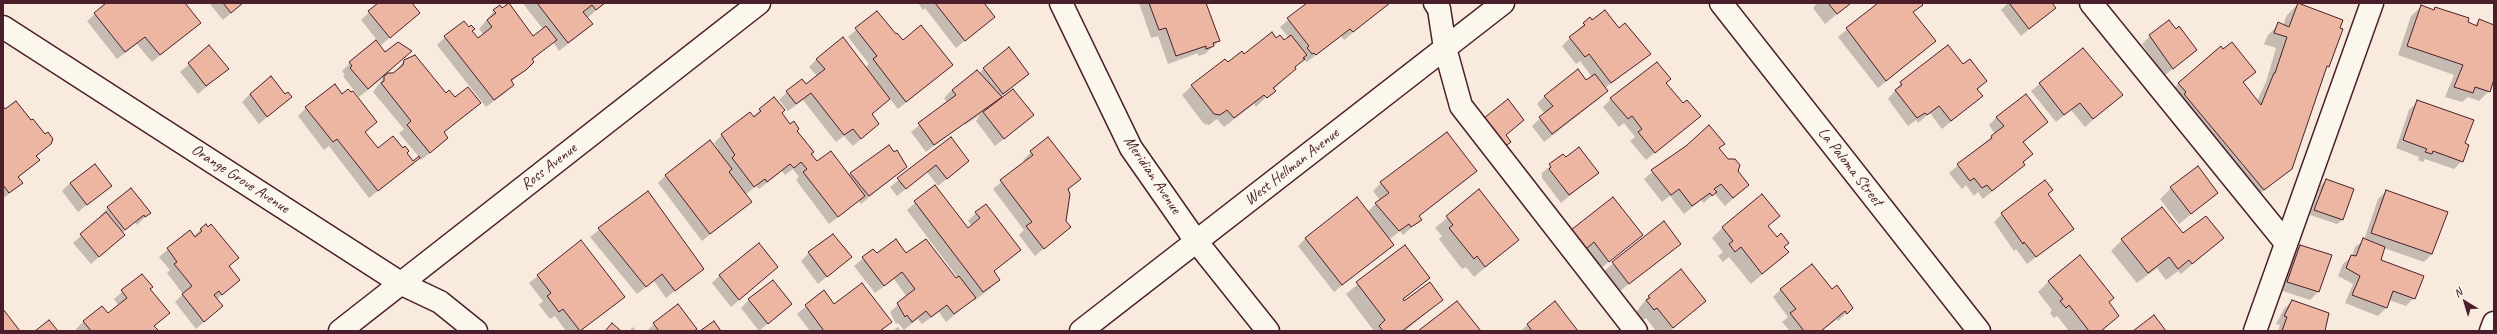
<!DOCTYPE html>
<style>
body{margin:0}
#map{position:relative;width:2497px;height:334px;overflow:hidden;background:#f8eadd;font-family:Caveat,sans-serif}
canvas{display:block}
.frame{position:absolute;inset:0;border:4px solid #4a1f2b;pointer-events:none}
.north{position:absolute;left:2445px;top:282px;width:40px;height:40px;-webkit-text-stroke:3px #fbf7ec;paint-order:stroke;rotate:322deg;font-size:11px;font-weight:700;line-height:16px;text-align:center;color:#4a1f2b}
.north::after{content:'';display:block;margin:auto;width:14px;height:18px;background:#4a1f2b;clip-path:polygon(50% 0,100% 100%,50% 72%,0 100%)}
</style>
<div id="map">
<canvas width="2497" height="334"></canvas>
<div class="frame"></div>
<div class="north">N</div>
</div>
<script>
const ctx = document.querySelector('canvas').getContext('2d');
ctx.lineJoin = 'round';
function fill(path, color) {
  ctx.fillStyle = color;
  ctx.fill(path, 'evenodd');
}
function toPath(rows) {
  const path = new Path2D();
  for (const r of rows) {
    path.moveTo(r[0], r[1]);
    for (let i = 2; i < r.length; i += 2) path.lineTo(r[i], r[i + 1]);
  }
  return path;
}
function strokePath(path, color, width, dash) {
  ctx.strokeStyle = color;
  ctx.lineWidth = width;
  ctx.lineCap = dash ? 'butt' : 'round';
  ctx.setLineDash(dash || []);
  ctx.stroke(path);
}
function label(font, color, halo, rows, align = 'center') {
  ctx.font = font + ' Caveat,sans-serif';
  ctx.lineWidth = 4;
  ctx.setLineDash([]);
  ctx.textBaseline = 'middle';
  ctx.strokeStyle = halo;
  ctx.fillStyle = color;
  for (const [text, x, y, turn = 0] of rows) {
    ctx.save();
    ctx.translate(x, y);
    ctx.rotate((+turn || 0) * Math.PI / 180);
    ctx.textAlign = isNaN(turn) ? turn : align;
    if (halo) ctx.strokeText(text, 0, 0);
    ctx.fillText(text, 0, 0);
    ctx.restore();
  }
}
const shadow = toPath([
 [107,3,184,3,199,23,152,62,137,44,117,59,87,21],
 [209,3,243,3,223,20],
 [379,3,411,3,419,13,381,45,361,20],
 [526,3,605,3,587,18,591,24,583,32,559,51,553,42,532,60,526,69,511,82,513,85,505,93,486,107,437,45,445,37,478,40,484,35,479,29,494,11,532,38,543,29,524,5],
 [918,3,985,3,983,4,993,17,956,48,925,8,923,10],
 [1139,3,1205,3,1219,41,1205,54,1198,56,1198,53,1168,64,1158,36,1151,38],
 [1308,3,1389,3,1344,40,1341,36,1307,62,1302,59,1293,67,1295,69,1256,107,1254,104,1224,127,1217,119,1209,125,1204,124,1182,95,1192,86,1244,55,1276,39,1284,42,1289,38,1280,27],
 [1817,3,1850,3,1825,24,1813,8],
 [1879,3,1920,3,1921,5,1913,13,1935,41,1878,88,1838,37],
 [2008,3,2050,3,2054,8,2021,36,2001,10],
 [2298,4,2328,66,2325,69,2291,169,2252,200,2168,94,2179,83,2255,72,2243,83,2257,101,2266,82,2276,48,2264,44,2268,35,2279,24,2283,25,2287,15],
 [2421,7,2433,11,2435,8,2474,26,2479,20,2494,26,2494,76,2489,91,2479,101,2468,97,2462,102,2445,97,2454,75,2398,55,2411,16],
 [877,12,895,36,903,41,952,65,898,109,890,99,871,115,878,124,853,146,844,136,836,142,803,100,788,111,779,100,787,92,806,85,817,76,809,67,817,59,865,68,869,64,848,37],
 [1592,21,1619,29,1650,54,1605,88,1607,91,1599,99,1544,142,1532,126,1545,114,1537,104,1545,96,1586,82,1592,77,1580,61,1576,64,1562,46,1584,24],
 [2176,30,2196,50,2164,76,2142,44,2150,36],
 [209,47,227,69,198,94,180,72],
 [1008,49,1028,74,1001,97,1033,115,995,146,976,121,980,115,965,125,964,123,926,152,911,132,947,102,944,98,952,90,977,72,979,73],
 [2082,49,2121,95,2085,127,2071,110,2056,122,2031,91],
 [410,52,386,74,393,74,404,61,445,94,480,103,443,133,447,138,439,146,421,160,419,158,369,198,329,146,324,150,298,116,306,108,342,95,376,122,364,133,378,150,403,149,413,162,419,157,399,133,404,129,373,92,384,77,359,97,343,76,345,75,342,71,350,63,385,53],
 [1963,66,1986,81,1977,90,1982,96,1942,129,1930,113,1918,123,1916,120,1908,126,1888,99,1901,83],
 [1665,83,1683,105,1700,116,1646,160,1630,141,1635,137,1624,123,1619,127,1603,107,1611,99],
 [250,94,285,96,290,97,259,124,242,102],
 [2417,102,2464,144,2462,161,2454,169,2425,159,2423,162,2418,160,2419,157,2396,148,2409,110],
 [3,108,31,122,50,144,36,157,38,160,18,178,21,183,3,199],
 [760,110,780,113,817,162,848,176,851,173,897,174,861,204,859,201,829,224,796,180,799,177,793,169,785,175,782,171,759,189,756,186,745,195,750,202,702,241,658,183,666,175,718,149,714,143,722,135,752,117],
 [1997,117,2047,122,2023,143,2032,154,2023,163,2024,165,1983,199,1978,192,1974,196,1966,185,1962,189,1949,173,1995,134,1989,125],
 [951,138,968,161,938,186,927,172,897,196,890,187],
 [1723,144,1719,149,1748,185,1725,206,1714,193,1704,203,1701,200,1684,214,1670,196,1662,202,1644,179,1671,156,1672,158],
 [1031,152,1079,179,1068,190,1065,221,1070,227,1035,256,1019,235,1024,230,993,189,1025,162,1023,160],
 [1563,155,1597,173,1561,203,1542,178,1542,173],
 [1476,171,1418,217,1420,220,1403,235,1400,231,1390,239,1384,234,1392,245,1334,292,1298,246,1306,238,1367,212,1380,200,1373,191,1381,183],
 [2326,180,2353,190,2342,220,2337,224,2310,215,2321,185],
 [70,183,110,186,78,212,62,191],
 [934,186,967,229,972,226,968,221,976,213,1019,250,993,272,999,280,991,288,975,300,974,298,946,322,939,312,922,324,918,319,904,330,898,323,896,324,890,312,907,297,894,279,875,293,854,266,873,250,876,254,906,255,956,280,958,278,907,210],
 [2171,188,2217,193,2179,224,2160,199],
 [131,189,149,213,137,225,135,222,122,233,124,235,91,264,73,243,101,218,100,216,108,208],
 [1479,191,1518,240,1474,277,1466,267,1462,269,1439,239,1442,236,1435,228],
 [2386,191,2446,213,2432,254,2424,262,2384,248,2380,261,2414,298,2406,306,2389,300,2386,308,2378,316,2345,303,2353,284,2338,276,2343,264,2352,256,2355,247,2364,240,2378,199],
 [648,192,703,269,666,298,654,281,637,294,590,237],
 [2047,195,2072,229,2027,264,2016,249,2014,251,1994,222,2002,214],
 [1613,198,1642,235,1600,269,1585,249],
 [1778,216,1768,227,1788,252,1751,284,1729,257,1723,262,1718,256,1723,252,1712,238,1723,227],
 [1664,223,1680,243,1620,291,1604,271],
 [208,228,237,258,229,267,239,280,217,299,222,306,196,329,175,302,183,294,167,273,170,270,159,257,190,231,194,236,201,229],
 [2183,235,2223,238,2181,274,2178,271,2166,280,2157,268,2137,283,2111,251,2122,240],
 [581,242,623,296,581,331,566,331,555,316,550,319,539,305,543,301,529,283],
 [1405,246,1429,278,1403,300,1442,300,1405,331,1374,331,1346,294],
 [2300,246,2330,256,2318,292,2310,300,2280,290,2292,254],
 [809,253,850,257,818,284,801,261],
 [777,267,731,307,712,283,720,275],
 [142,275,149,289,168,313,154,327,157,331,77,331,76,329,84,321,108,315,119,306,114,299],
 [2049,281,2113,298,2108,303,2118,316,2102,331,2069,331,2057,316,2054,318,2050,313,2052,310,2038,292],
 [1781,289,1832,290,1852,308,1838,321,1837,319,1822,331,1790,331,1782,322,1788,317,1773,297],
 [823,292,834,306,891,322,881,331,810,331,797,314],
 [1649,296,1705,301,1670,331,1656,331,1646,318,1643,320,1636,312],
 [749,300,791,304,759,331,741,308],
 [2292,301,2324,331,2278,331,2280,325,2276,324,2284,309],
 [1555,303,1577,331,1521,331,1527,325],
 [678,306,693,331,647,331,654,324],
 [633,327,636,331,629,331],
 [898,327,901,331,892,331]
]);
const building = toPath([
 [106,3,185,3,201,23,160,55,145,37,125,52,94,13,106,3],
 [223,3,243,3,231,13,223,3],
 [378,3,412,3,420,13,390,38,368,11,378,3],
 [509,3,533,36,546,26,557,40,532,59,534,62,526,70,511,80,514,85,494,100,444,36,464,21,469,27,471,25,475,29,472,31,478,38,492,27,487,20,496,13,493,10,500,5,502,8,509,3],
 [537,3,605,3,596,10,592,5,583,12,593,24,568,43,537,3],
 [935,3,984,3,995,17,965,41,935,3],
 [1149,3,1206,3,1220,41,1213,43,1214,46,1206,49,1206,46,1176,56,1166,28,1159,30,1149,3],
 [1307,3,1390,3,1353,32,1350,29,1316,55,1314,53,1312,54,1307,48,1309,46,1287,18,1307,3],
 [1828,3,1849,3,1850,4,1837,14,1828,3],
 [1878,3,1921,3,1923,5,1913,12,1936,41,1886,81,1846,28,1878,3],
 [2009,3,2052,3,2056,8,2029,29,2009,3],
 [2298,3,2343,20,2340,28,2343,29,2329,67,2327,66,2292,169,2264,190,2184,94,2186,92,2178,83,2221,46,2223,49,2232,42,2256,72,2243,82,2261,105,2274,73,2275,73,2287,37,2274,33,2278,22,2289,27,2298,3],
 [2421,5,2434,10,2435,7,2469,18,2468,22,2477,26,2479,19,2494,25,2494,79,2490,92,2475,87,2473,93,2454,87,2463,65,2407,46,2421,5],
 [1605,10,1619,28,1625,23,1651,54,1611,83,1589,54,1585,57,1569,37,1585,25,1583,23,1590,17,1592,20,1605,10],
 [877,11,896,34,897,33,903,40,921,25,953,65,906,102,873,59,877,56,855,28,877,11],
 [2169,20,2176,29,2179,26,2197,50,2173,69,2149,35,2169,20],
 [1272,32,1276,38,1280,35,1284,40,1291,35,1307,55,1303,58,1305,59,1295,67,1296,69,1273,88,1276,91,1267,98,1264,95,1234,118,1227,110,1220,115,1214,114,1191,85,1225,59,1228,62,1242,51,1244,54,1272,32],
 [843,37,890,99,872,114,879,124,861,139,853,129,844,135,811,93,796,104,786,91,802,79,806,84,825,69,816,59,843,37],
 [376,40,385,52,398,42,412,51,368,89,350,68,352,66,349,62,376,40],
 [209,45,229,69,206,86,188,63,209,45],
 [1948,45,1963,64,1970,59,1987,81,1977,89,1983,96,1951,121,1939,106,1927,115,1925,113,1917,118,1895,90,1902,85,1900,82,1948,45],
 [1009,47,1029,74,1003,94,983,68,1009,47],
 [2083,48,2123,95,2093,119,2080,103,2064,115,2039,83,2083,48],
 [415,55,446,93,449,90,455,97,468,87,481,103,444,132,448,138,430,153,407,125,411,121,381,83,384,81,384,76,388,73,393,73,403,65,404,60,415,55],
 [1657,62,1671,79,1666,83,1683,103,1687,100,1701,116,1655,153,1638,132,1642,129,1632,116,1628,119,1610,98,1657,62],
 [1578,69,1586,80,1595,74,1608,91,1552,134,1539,117,1553,106,1544,96,1578,69],
 [977,70,1002,97,934,145,918,123,956,95,952,90,977,70],
 [271,76,285,94,288,92,292,97,267,117,250,94,271,76],
 [335,84,342,94,348,89,351,92,353,91,377,122,365,132,378,148,393,136,403,148,405,146,409,151,407,153,413,161,419,156,420,158,378,191,337,139,333,142,305,107,335,84],
 [1013,89,1034,115,1004,139,983,112,1013,89],
 [2026,94,2048,122,2023,142,2033,154,2023,162,2025,165,1992,191,1987,185,1982,188,1974,178,1970,181,1957,164,1992,138,1991,136,2004,126,1996,117,2026,94],
 [774,97,785,110,782,113,790,124,794,121,799,129,797,131,814,152,811,154,817,161,831,151,865,196,838,217,803,172,807,169,801,162,794,168,790,164,767,182,765,179,754,187,732,158,735,155,721,134,750,112,754,117,761,111,759,109,774,97],
 [1508,99,1524,120,1506,135,1511,142,1500,150,1479,122,1508,99],
 [2417,100,2474,120,2465,143,2469,145,2463,162,2433,151,2432,154,2425,152,2427,149,2403,140,2417,100],
 [16,101,31,120,33,119,45,134,48,132,53,139,51,144,36,156,40,160,18,177,23,183,9,193,3,185,3,106,5,109,16,101],
 [1709,125,1725,144,1719,148,1728,159,1735,159,1740,165,1738,171,1749,185,1733,198,1721,184,1714,189,1717,192,1712,196,1710,193,1692,206,1679,189,1671,195,1651,170,1686,146,1709,125],
 [1447,132,1477,171,1419,216,1422,220,1411,227,1409,224,1399,231,1375,203,1389,193,1380,182,1447,132],
 [951,137,969,161,947,179,936,165,906,189,897,178,951,137],
 [1048,137,1081,179,1068,189,1070,194,1066,221,1071,227,1044,249,1026,226,1032,222,1000,180,1033,155,1030,151,1048,137],
 [710,140,732,169,729,172,752,202,710,234,665,175,710,140],
 [889,145,894,152,897,150,907,167,869,196,850,173,889,145],
 [1579,147,1599,173,1569,195,1549,169,1551,167,1549,164,1563,154,1566,157,1579,147],
 [95,164,112,186,87,205,70,183,95,164],
 [2198,166,2218,193,2191,214,2170,187,2198,166],
 [2326,179,2354,189,2343,220,2314,210,2326,179],
 [2045,180,2053,190,2048,194,2074,229,2036,257,2024,242,2023,244,2001,213,2045,180],
 [935,185,968,228,980,218,975,212,986,204,1021,250,994,271,1000,280,983,292,914,201,935,185],
 [131,188,151,213,145,217,144,215,125,230,107,207,131,188],
 [1479,189,1519,240,1485,267,1477,256,1474,259,1449,228,1453,225,1446,216,1479,189],
 [2386,190,2448,212,2432,254,2371,233,2386,190],
 [648,191,704,269,675,291,662,274,646,287,598,228,648,191],
 [1762,194,1780,216,1768,226,1777,237,1781,233,1789,243,1784,247,1789,252,1762,274,1741,247,1735,252,1729,244,1733,241,1722,227,1762,194],
 [1357,197,1394,245,1342,285,1305,238,1357,197],
 [1613,197,1643,235,1609,262,1594,242,1586,249,1571,230,1613,197],
 [2162,207,2183,233,2206,216,2224,238,2192,264,2189,260,2178,269,2169,257,2148,273,2121,239,2162,207],
 [106,212,125,235,99,257,80,234,106,212],
 [1664,221,1681,244,1629,284,1612,262,1664,221],
 [206,224,208,227,211,224,239,258,229,266,240,280,222,295,219,291,214,295,223,306,204,322,182,294,192,286,174,264,177,262,167,248,190,230,195,237,202,231,200,229,206,224],
 [833,234,852,257,827,277,808,252,833,234],
 [2363,238,2385,247,2381,260,2424,276,2415,299,2393,291,2387,308,2352,295,2360,276,2346,268,2351,255,2356,256,2363,238],
 [896,239,906,253,926,239,956,278,959,276,976,298,954,314,947,305,931,317,926,311,912,322,907,315,905,317,897,303,915,289,902,272,884,286,862,257,873,249,877,253,896,239],
 [581,240,625,297,580,331,563,309,559,312,547,296,551,293,537,275,581,240],
 [759,243,778,267,739,300,719,275,759,243],
 [1405,245,1430,278,1403,299,1404,301,1430,282,1443,300,1402,331,1383,331,1379,326,1385,320,1356,282,1405,245],
 [2300,245,2332,255,2319,292,2287,282,2300,245],
 [2080,255,2114,298,2109,302,2119,316,2101,331,2089,331,2069,305,2066,308,2060,301,2063,299,2048,281,2080,255],
 [1812,264,1832,289,1837,285,1853,308,1847,314,1845,311,1821,331,1804,331,1790,313,1796,309,1780,289,1812,264],
 [1681,269,1706,301,1673,328,1657,308,1654,310,1646,300,1650,298,1648,296,1681,269],
 [142,274,153,287,150,289,170,313,154,326,159,331,91,331,83,321,102,306,108,313,127,298,121,290,142,274],
 [773,280,792,304,768,324,748,299,773,280],
 [862,283,892,322,880,331,824,331,805,305,824,290,834,304,862,283],
 [2292,300,2329,313,2325,331,2282,331,2287,317,2284,316,2292,300],
 [1457,301,1481,331,1418,331,1457,301],
 [1555,301,1578,331,1532,331,1527,324,1555,301],
 [678,304,697,329,694,331,659,331,653,323,678,304],
 [3,309,20,331,3,331,3,309],
 [2154,315,2166,331,2133,331,2154,315],
 [49,320,58,331,35,331,49,320],
 [714,321,721,331,700,331,714,321],
 [612,323,621,331,605,331,612,323]
]);
const minor = toPath([
 [1061,3,1131,148,1196,241,1268,331],
 [1435,3,1439,9,1445,48,1461,106,1636,331],
 [1721,3,1979,331],
 [2091,3,2286,243],
 [3,27,402,284,440,302,476,331],
 [340,331,759,3],
 [1081,331,1503,3],
 [2255,331,2372,3],
 [2491,331,2494,323]
]);
const streetNames = [
 ["Ross Avenue",549,167,-38],
 ["West Hellman Avenue",1292,167,-38],
 ["La Paloma Street",1850,167,52],
 ["Meridian Avenue",1152,175,56],
 ["Orange Grove Avenue",240,179,33]
];
fill(shadow, '#0003');
fill(building, '#edb6a2');
strokePath(building, '#4a1f2b', 1);
strokePath(minor, '#4a1f2b', 25);
strokePath(minor, '#fbf7ec', 22);
label('16px', '#4a1f2b', '#fbf7ec', streetNames);
</script>
